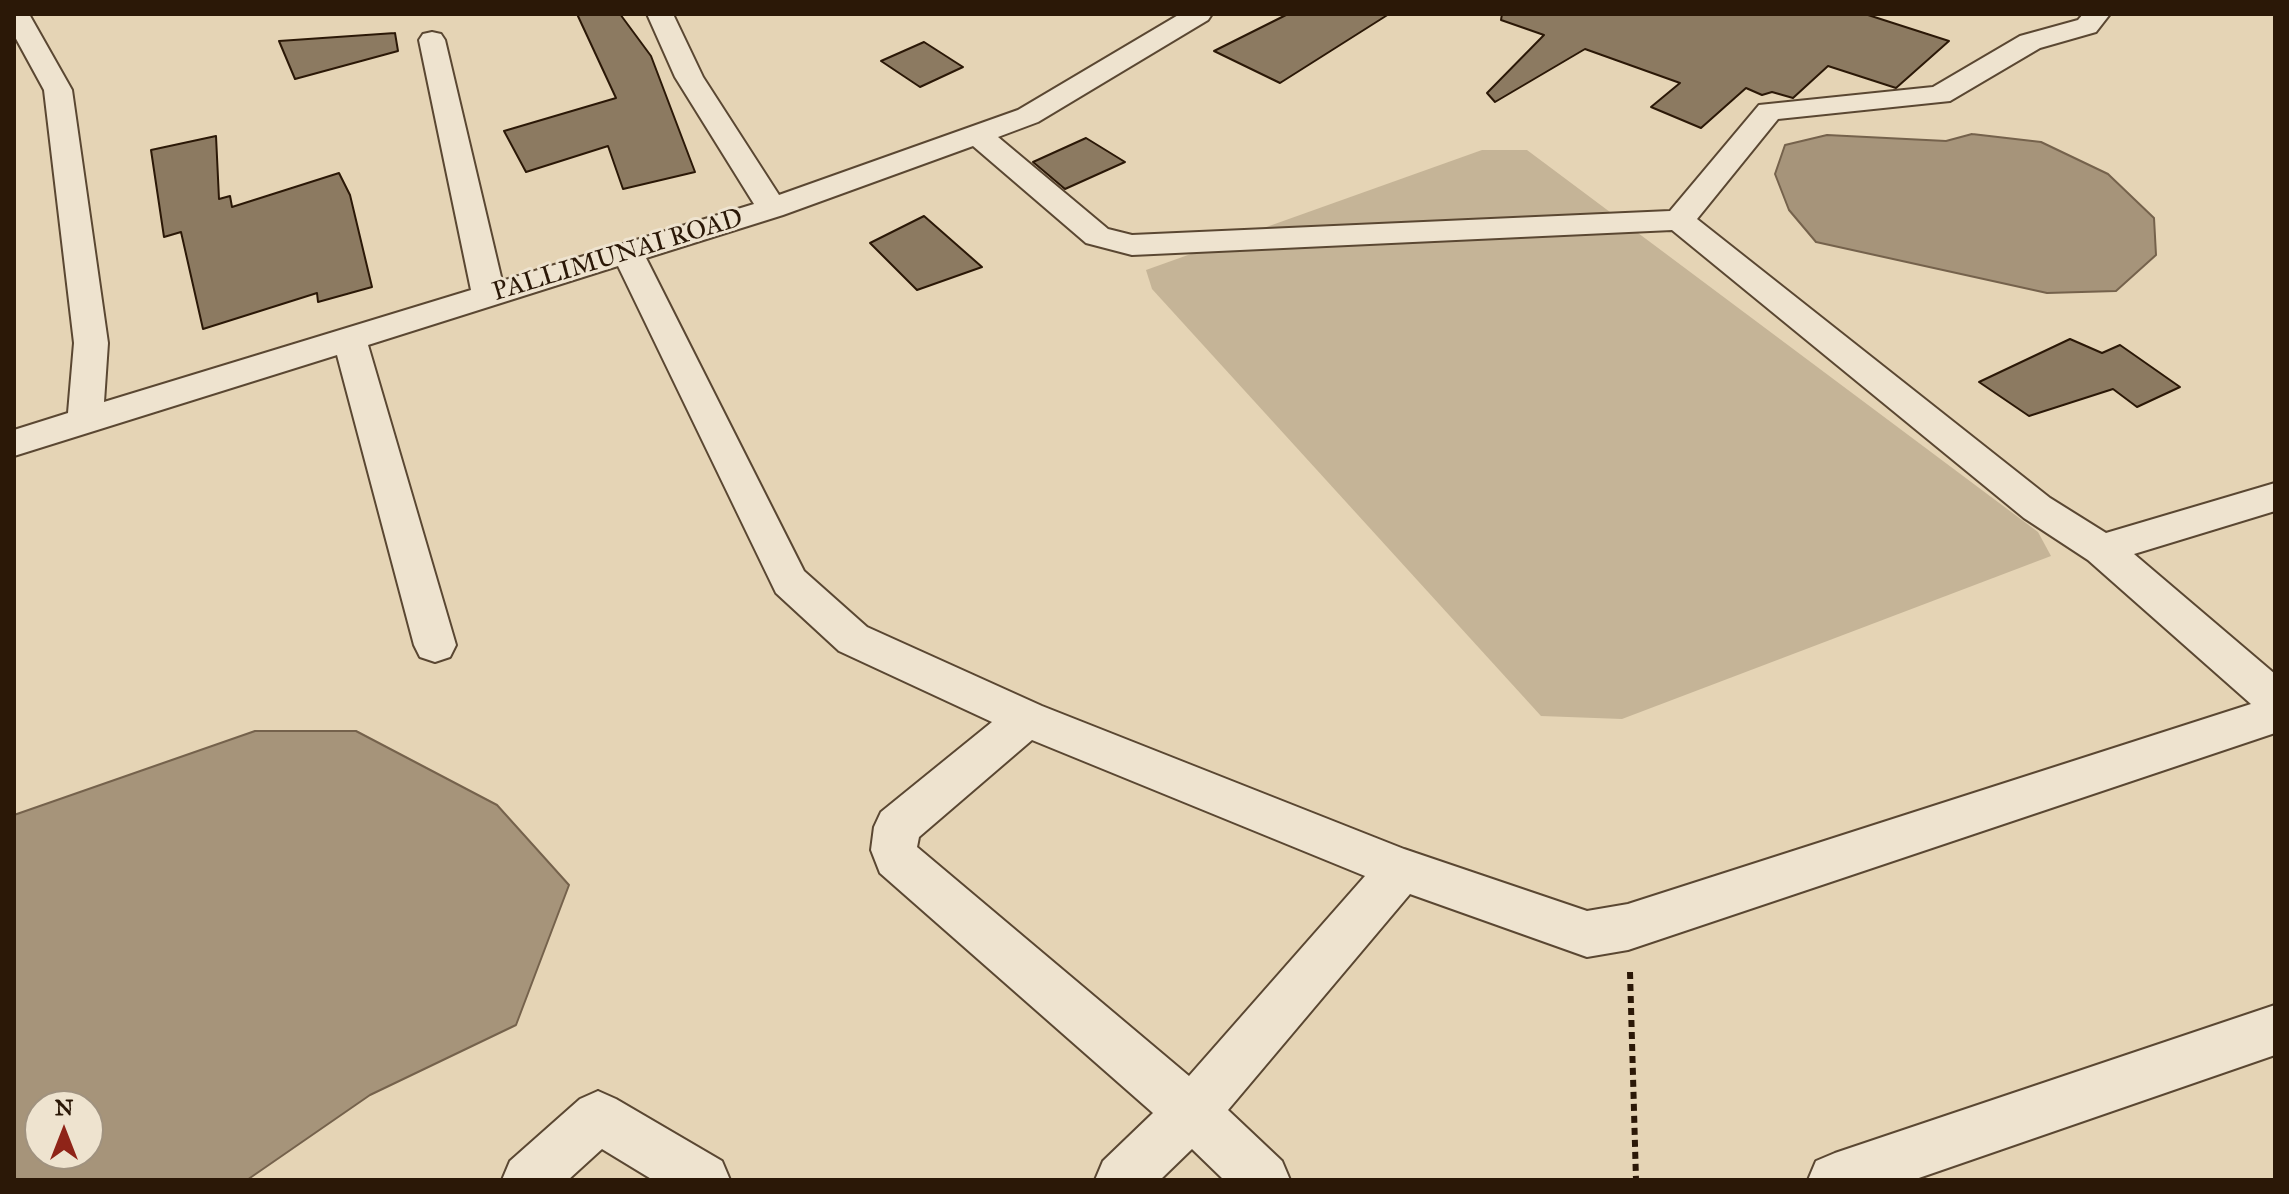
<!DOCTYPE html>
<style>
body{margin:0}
#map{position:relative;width:2289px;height:1194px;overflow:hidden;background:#e5d4b5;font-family:"IM FELL Great Primer",serif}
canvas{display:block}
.frame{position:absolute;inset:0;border:16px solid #2b1807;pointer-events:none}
.north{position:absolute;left:24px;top:1090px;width:80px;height:80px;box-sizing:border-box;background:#eee3cf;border:2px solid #a0927f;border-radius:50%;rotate:0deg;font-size:22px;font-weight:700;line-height:32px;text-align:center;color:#2b1807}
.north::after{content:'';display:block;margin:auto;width:28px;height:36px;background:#8f2418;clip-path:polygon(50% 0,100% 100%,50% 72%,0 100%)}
</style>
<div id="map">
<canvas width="2289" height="1194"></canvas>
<div class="frame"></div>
<div class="north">N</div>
</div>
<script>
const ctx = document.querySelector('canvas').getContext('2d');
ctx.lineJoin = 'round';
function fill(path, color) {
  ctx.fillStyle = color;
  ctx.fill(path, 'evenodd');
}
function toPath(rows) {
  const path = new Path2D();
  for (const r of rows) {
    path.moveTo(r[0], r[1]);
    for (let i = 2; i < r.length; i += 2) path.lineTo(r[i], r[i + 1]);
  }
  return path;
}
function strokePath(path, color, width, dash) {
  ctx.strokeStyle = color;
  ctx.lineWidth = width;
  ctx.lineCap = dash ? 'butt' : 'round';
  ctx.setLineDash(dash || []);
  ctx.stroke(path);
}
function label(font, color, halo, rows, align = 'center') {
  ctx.font = font + ' "IM FELL Great Primer",serif';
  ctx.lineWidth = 6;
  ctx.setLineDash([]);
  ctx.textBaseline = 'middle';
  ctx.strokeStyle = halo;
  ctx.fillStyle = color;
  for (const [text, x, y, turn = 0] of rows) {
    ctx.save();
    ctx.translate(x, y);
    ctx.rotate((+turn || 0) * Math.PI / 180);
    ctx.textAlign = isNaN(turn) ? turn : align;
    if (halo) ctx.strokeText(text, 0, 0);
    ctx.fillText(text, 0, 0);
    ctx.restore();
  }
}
const green = toPath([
 [1482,150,1527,150,2038,532,2051,556,1622,719,1541,716,1152,289,1146,270]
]);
const water = toPath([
 [1972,134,2041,142,2108,174,2154,218,2156,255,2116,291,2047,293,1816,242,1789,210,1775,174,1785,145,1827,135,1946,141,1972,134],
 [255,731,356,731,497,805,569,885,516,1025,370,1095,247,1180,14,1180,14,815,255,731],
 [40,1106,88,1106,88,1154,40,1154,40,1106]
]);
const building = toPath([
 [577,14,620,14,651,56,695,172,623,189,608,146,526,172,504,131,616,98,577,14],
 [1288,14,1389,14,1280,83,1214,51,1288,14],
 [1502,14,1865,14,1949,41,1896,88,1828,66,1793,98,1772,92,1762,95,1746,88,1701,128,1651,107,1680,83,1585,49,1495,102,1487,93,1544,35,1501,20,1502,14],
 [395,33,398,51,295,79,279,41,395,33],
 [924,42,963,67,920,87,881,61,924,42],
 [216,136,219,199,230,196,232,207,339,173,350,195,372,287,318,302,317,293,203,329,181,232,164,237,151,150,216,136],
 [1086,138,1125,162,1065,189,1033,162,1086,138],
 [924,216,982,267,917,290,870,243,924,216],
 [2070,339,2102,353,2120,345,2180,387,2137,407,2113,389,2029,416,1979,382,2070,339]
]);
const path = toPath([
 [1630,972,1636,1180]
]);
const minor = toPath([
 [14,14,29,14,72,90,108,343,104,402,471,290,419,40,423,34,432,32,441,34,445,40,502,281,754,204,675,77,647,14,673,14,703,77,779,195,1018,110,1180,14,1212,14,1208,20,1038,122,998,137,1108,229,1132,235,1670,211,1759,105,1933,87,2020,36,2078,20,2083,14,2110,14,2096,32,2040,48,1950,101,1778,119,1697,219,2050,498,2106,533,2275,483,2275,511,2134,554,2275,674,2275,733,1628,950,1587,957,1410,894,1228,1110,1282,1161,1290,1180,1224,1180,1192,1149,1160,1180,1095,1180,1103,1161,1153,1113,880,873,871,850,874,827,881,812,992,722,839,651,776,593,618,266,368,345,456,645,450,657,435,662,420,657,414,645,337,355,14,456,14,430,68,413,74,343,44,90,14,35,14,14],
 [973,146,1086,243,1132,255,1672,230,2024,518,2088,560,2251,704,1628,904,1587,911,1404,849,1042,706,867,627,804,571,646,258,783,215,973,146],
 [1032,740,1365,876,1189,1076,917,847,919,837,1032,740],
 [2275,1005,2275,1055,1913,1180,1808,1180,1816,1161,1835,1153,2275,1005],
 [598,1091,616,1099,722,1161,730,1180,653,1180,602,1149,568,1180,502,1180,510,1161,580,1099,598,1091]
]);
const farStreetnames = [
 ["PALLIMUNAI ROAD",618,256,-17]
];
fill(green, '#c5b497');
fill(water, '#a6947a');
strokePath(water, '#75624c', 2);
fill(building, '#8c7a61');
strokePath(building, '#2b1807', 2);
strokePath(minor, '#5a4732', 4);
strokePath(path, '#2b1807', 6, [7, 5]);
fill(minor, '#eee3cf');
label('26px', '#2b1807', '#eee3cf', farStreetnames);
</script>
